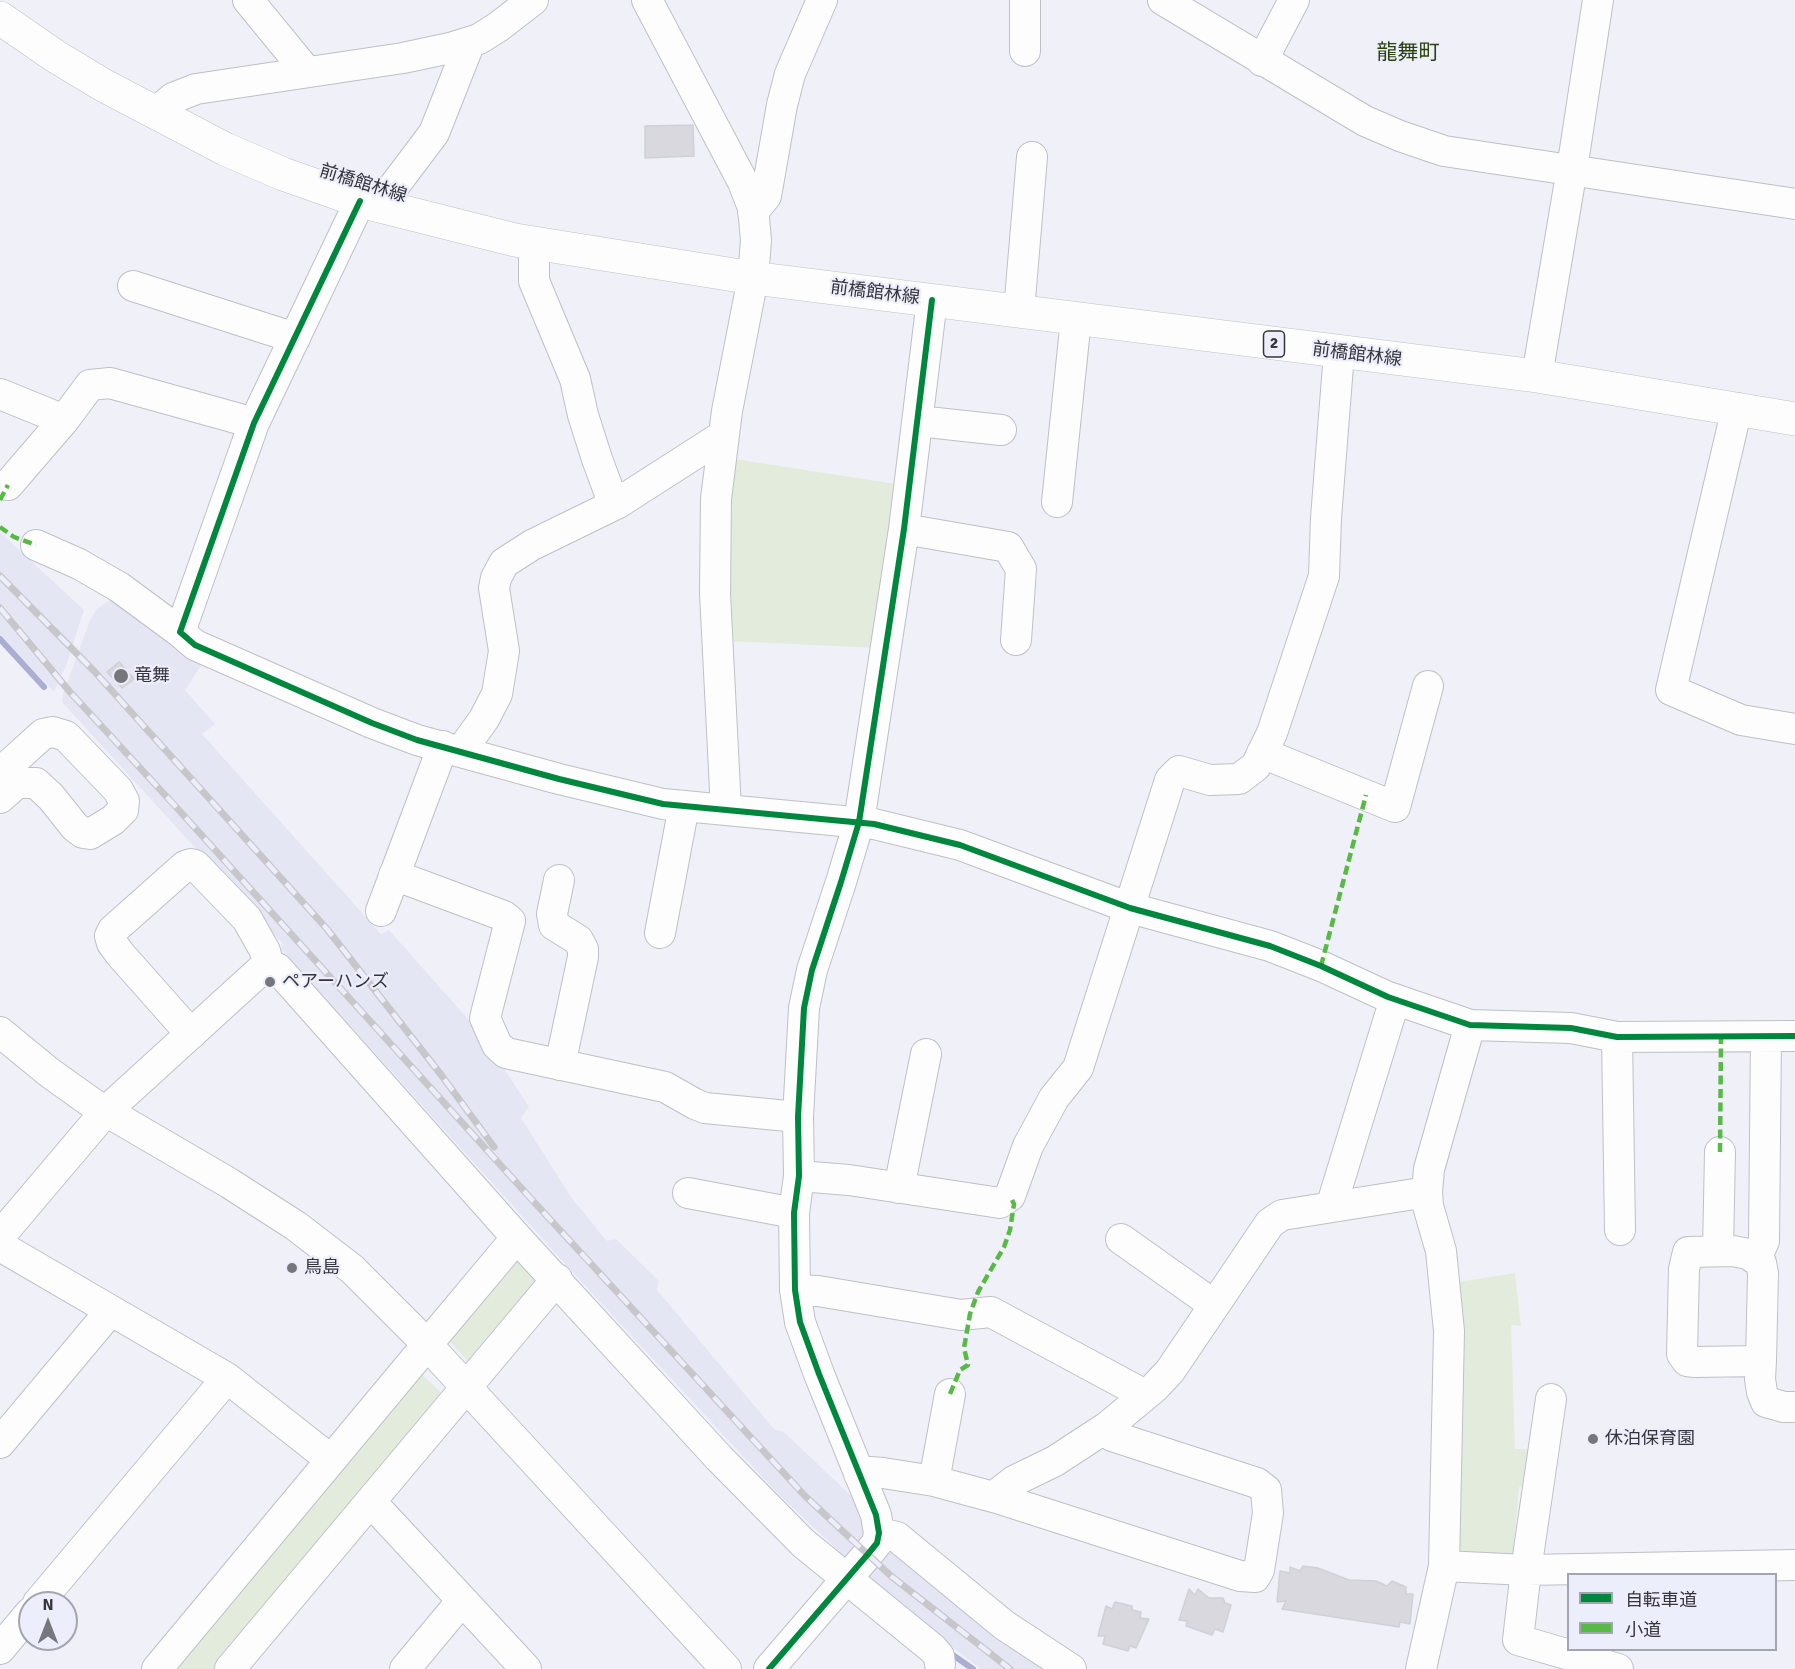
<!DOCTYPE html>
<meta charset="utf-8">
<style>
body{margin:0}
#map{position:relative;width:1795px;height:1669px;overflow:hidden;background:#f0f1f8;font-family:Signika,"Noto Sans JP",sans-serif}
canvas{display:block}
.legend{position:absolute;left:1567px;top:1573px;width:210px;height:78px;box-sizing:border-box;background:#eceefb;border:2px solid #a2a4ae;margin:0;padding:8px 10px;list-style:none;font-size:18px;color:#34353a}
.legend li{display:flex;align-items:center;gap:12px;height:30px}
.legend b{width:30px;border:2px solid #a2a4ae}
.north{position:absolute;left:18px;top:1591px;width:60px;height:60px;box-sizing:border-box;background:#eceefb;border:2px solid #a2a4ae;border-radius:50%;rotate:0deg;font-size:16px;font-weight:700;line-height:24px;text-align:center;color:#34353a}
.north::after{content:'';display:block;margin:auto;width:21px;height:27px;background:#76777c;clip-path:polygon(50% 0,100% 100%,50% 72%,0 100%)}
</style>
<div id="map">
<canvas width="1795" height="1669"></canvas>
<ul class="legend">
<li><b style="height:8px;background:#00873e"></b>自転車道</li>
<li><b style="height:8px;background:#58b947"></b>小道</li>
</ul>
<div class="north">N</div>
</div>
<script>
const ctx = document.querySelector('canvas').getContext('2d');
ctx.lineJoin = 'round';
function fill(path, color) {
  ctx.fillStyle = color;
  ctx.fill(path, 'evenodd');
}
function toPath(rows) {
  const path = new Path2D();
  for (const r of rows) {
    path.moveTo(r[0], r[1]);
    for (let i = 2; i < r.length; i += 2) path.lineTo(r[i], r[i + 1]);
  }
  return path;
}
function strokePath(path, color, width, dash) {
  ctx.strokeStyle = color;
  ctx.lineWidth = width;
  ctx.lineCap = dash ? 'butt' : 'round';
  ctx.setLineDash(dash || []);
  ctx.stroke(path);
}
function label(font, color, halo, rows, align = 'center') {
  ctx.font = font + ' Signika,"Noto Sans JP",sans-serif';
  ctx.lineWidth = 4.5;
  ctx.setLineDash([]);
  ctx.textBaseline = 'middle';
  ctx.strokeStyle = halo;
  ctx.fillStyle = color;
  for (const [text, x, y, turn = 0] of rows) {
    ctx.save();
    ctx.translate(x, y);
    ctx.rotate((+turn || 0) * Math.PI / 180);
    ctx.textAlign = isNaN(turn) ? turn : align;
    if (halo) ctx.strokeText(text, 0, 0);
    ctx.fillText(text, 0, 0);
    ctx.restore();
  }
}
const built = toPath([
 [0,532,84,610,66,666,54,692,0,635],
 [118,598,206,658,185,690,215,724,202,734,381,934,389,930,483,1036,529,1107,521,1118,571,1197,607,1241,616,1239,659,1281,657,1290,774,1429,784,1432,864,1508,871,1528,850,1559,837,1561,842,1554,779,1495,577,1277,281,949,282,943,62,702,63,694,90,620,97,609,108,601],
 [889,1553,905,1554,1054,1669,981,1669,913,1617,889,1593,879,1598,860,1584]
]);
const green = toPath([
 [728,458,903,485,876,648,728,641],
 [513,1256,541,1276,473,1367,444,1335],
 [1515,1273,1521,1326,1511,1325,1515,1449,1529,1449,1527,1488,1519,1487,1513,1557,1454,1559,1452,1283],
 [415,1368,448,1399,222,1669,167,1669]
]);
const stream = toPath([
 [0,639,44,687],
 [947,1651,973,1669]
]);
const building = toPath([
 [693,125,694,156,645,158,645,126,693,125],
 [119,662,134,679,122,688,107,672,119,662],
 [1303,1566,1318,1568,1349,1580,1376,1581,1387,1586,1392,1581,1406,1587,1406,1594,1413,1594,1410,1624,1400,1622,1399,1627,1282,1609,1286,1601,1277,1602,1280,1571,1290,1573,1290,1567,1300,1571,1303,1566],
 [1189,1589,1195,1595,1198,1589,1209,1598,1223,1598,1225,1603,1231,1605,1223,1632,1215,1629,1212,1635,1186,1626,1187,1621,1179,1620,1189,1589],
 [1115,1602,1132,1606,1132,1610,1141,1612,1140,1618,1149,1619,1136,1648,1130,1646,1128,1651,1103,1644,1105,1636,1098,1636,1106,1606,1112,1609,1115,1602]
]);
const minor = toPath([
 [248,0,307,72],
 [647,0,743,182,753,208,756,240,753,278,727,411,716,499,715,593,726,810],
 [1163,0,1365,121,1400,136,1444,151,1795,204],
 [1025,51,1025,0],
 [1262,61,1294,0],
 [155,113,173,98,196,89,403,58,450,48,479,39,498,27,533,0],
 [379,206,434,133,470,42],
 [753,212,766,196,782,105,790,74,822,0],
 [534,243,534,281,575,379,583,415,597,459,614,505],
 [133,286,295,338],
 [1019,311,1032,157],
 [1537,376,1572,169,1598,0],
 [0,394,64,420],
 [1737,408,1671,690,1741,720,1795,729],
 [918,421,1001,430],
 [8,485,64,420,90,385,110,383,254,423],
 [1057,502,1076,319],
 [904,529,1008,547,1021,569,1016,640],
 [36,545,79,564,119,587,180,632,195,645,372,723,417,740,559,779,663,804,874,824,960,845,1130,908,1270,946,1321,966,1388,997,1470,1025,1571,1028,1617,1037,1795,1036],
 [180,632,254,423,360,201],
 [461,751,484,719,497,694,504,651,494,588,496,578,504,563,532,545,618,503,724,435],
 [1262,753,1395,807,1428,686],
 [0,773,43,734,53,732,66,736,118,790,124,801,123,810,113,820,90,834,83,833,75,827,51,797,36,783,17,783,0,798],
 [394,875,504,916,510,921,485,1018,497,1045,506,1053,665,1087,695,1104,705,1108,798,1117],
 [559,880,552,914,554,925,578,940,583,949,583,957,560,1065],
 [381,911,443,746],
 [660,933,684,806],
 [0,1032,50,1073,92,1103,229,1183,296,1226,352,1269,421,1338,726,1669],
 [191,1034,120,954,112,943,110,936,113,930,185,866,191,864,195,865,247,919,265,951,269,966],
 [1617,1037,1620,1230],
 [799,1176,849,1180,1000,1203,1010,1196,1028,1146,1054,1098,1078,1068,1170,780,1179,771,1210,780,1239,779,1256,766,1272,733,1324,576,1326,518,1339,353],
 [899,1188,926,1054],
 [688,1193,794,1213],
 [1331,1207,1395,999],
 [0,1236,105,1112,263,968,269,966,277,968,518,1239,719,1458,803,1543,933,1649,939,1656,940,1664],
 [1121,1239,1214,1305],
 [0,1246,227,1378,331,1460],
 [1718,1251,1720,1152],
 [1756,1259,1764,1241,1766,1037],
 [795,1290,818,1291,961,1315,991,1312,1145,1395],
 [1761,1361,1695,1362,1687,1361,1682,1354,1684,1269,1688,1252,1733,1251,1748,1254,1761,1263,1763,1273,1761,1361,1760,1379,1762,1392,1766,1402,1784,1407,1795,1407],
 [1551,1399,1526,1570,1518,1640,1618,1669],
 [0,1443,102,1321,108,1310],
 [859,1474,870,1472,883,1473,934,1481,997,1498,1240,1576,1255,1577,1259,1570,1268,1513,1266,1490,1257,1483,1112,1436,1107,1427],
 [934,1481,950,1394],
 [997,1498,1001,1491,1014,1481,1055,1461,1107,1427,1154,1388,1170,1371,1270,1223,1282,1215,1427,1192],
 [371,1502,526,1669],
 [879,1533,897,1537,1004,1625,1071,1669],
 [1444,1566,1526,1570,1795,1565],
 [38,1603,227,1378],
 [0,1649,30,1613],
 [157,1669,436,1334,508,1248,518,1239],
 [230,1669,557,1279],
 [405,1669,455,1609,463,1602],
 [769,1669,868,1554,877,1543,879,1533,876,1515,819,1374,800,1322,795,1290,794,1213,799,1176,798,1117,804,1008,812,970,841,882,859,822,904,529,932,300],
 [1421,1669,1444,1566,1449,1331,1441,1251,1428,1206,1427,1192,1429,1169,1470,1025]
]);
const major = toPath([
 [0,18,55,56,103,85,225,149,283,174,360,201,515,240,753,278,1537,376,1795,419]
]);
const rail = toPath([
 [0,576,94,671,327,929,442,1076,494,1147],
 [0,608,70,692,177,808,534,1202,805,1496,891,1576,1010,1669]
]);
const quiet = toPath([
 [0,500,8,485],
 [0,527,14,537,36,545],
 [1321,966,1366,795],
 [1720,1152,1721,1037],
 [950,1394,960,1370,968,1365,964,1348,970,1314,978,1292,1004,1247,1010,1230,1014,1204,1010,1196]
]);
const cycleway = toPath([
 [360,201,254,423,180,632,195,645,372,723,417,740,559,779,663,804,874,824,960,845,1130,908,1270,946,1321,966,1388,997,1470,1025,1571,1028,1617,1037,1795,1036],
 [769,1669,868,1554,877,1543,879,1533,876,1515,819,1374,800,1322,795,1290,794,1213,799,1176,798,1117,804,1008,812,970,841,882,859,822,904,529,932,300]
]);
const markers = [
 [121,676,8,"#76777c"],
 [270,982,6,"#76777c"],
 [292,1268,6,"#76777c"],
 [1593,1439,6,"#76777c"]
];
const shields = [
 [1274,344,21]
];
const shieldNames = [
 ["2",1274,344]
];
const streetNames = [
 ["前橋館林線",363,184,17],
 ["前橋館林線",875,293,7],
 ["前橋館林線",1357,355,7]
];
const poiNames = [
 ["竜舞",134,676],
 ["ペアーハンズ",282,982],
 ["鳥島",304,1268],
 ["休泊保育園",1605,1439]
];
const quarterNames = [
 ["龍舞町",1408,53]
];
fill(built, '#e4e6f4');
fill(green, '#e3ecdc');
strokePath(stream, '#abaed0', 6);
fill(building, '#d8d8de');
strokePath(building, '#d0d1d6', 1.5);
strokePath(minor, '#bec0c5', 32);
strokePath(major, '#bec0c5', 34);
strokePath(minor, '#fdfdfe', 30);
strokePath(major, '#fdfdfe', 33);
strokePath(rail, '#c7c7c9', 7);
strokePath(rail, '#eceefb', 4.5, [14]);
strokePath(quiet, '#58b947', 4.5, [9, 4.5]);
strokePath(cycleway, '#00873e', 6);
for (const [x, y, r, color] of markers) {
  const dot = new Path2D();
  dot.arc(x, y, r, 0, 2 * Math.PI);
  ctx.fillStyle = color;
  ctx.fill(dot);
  strokePath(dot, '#eceefb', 2);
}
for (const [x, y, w] of shields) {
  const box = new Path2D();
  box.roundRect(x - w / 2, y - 13, w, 26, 4.5);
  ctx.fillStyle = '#eceefb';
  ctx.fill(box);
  strokePath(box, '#34353a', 1.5);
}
label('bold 16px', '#34353a', null, shieldNames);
label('18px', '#34353a', '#eceefb', streetNames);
label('18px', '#34353a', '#eceefb', poiNames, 'left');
label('21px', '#2d410d', '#eceefb', quarterNames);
</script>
